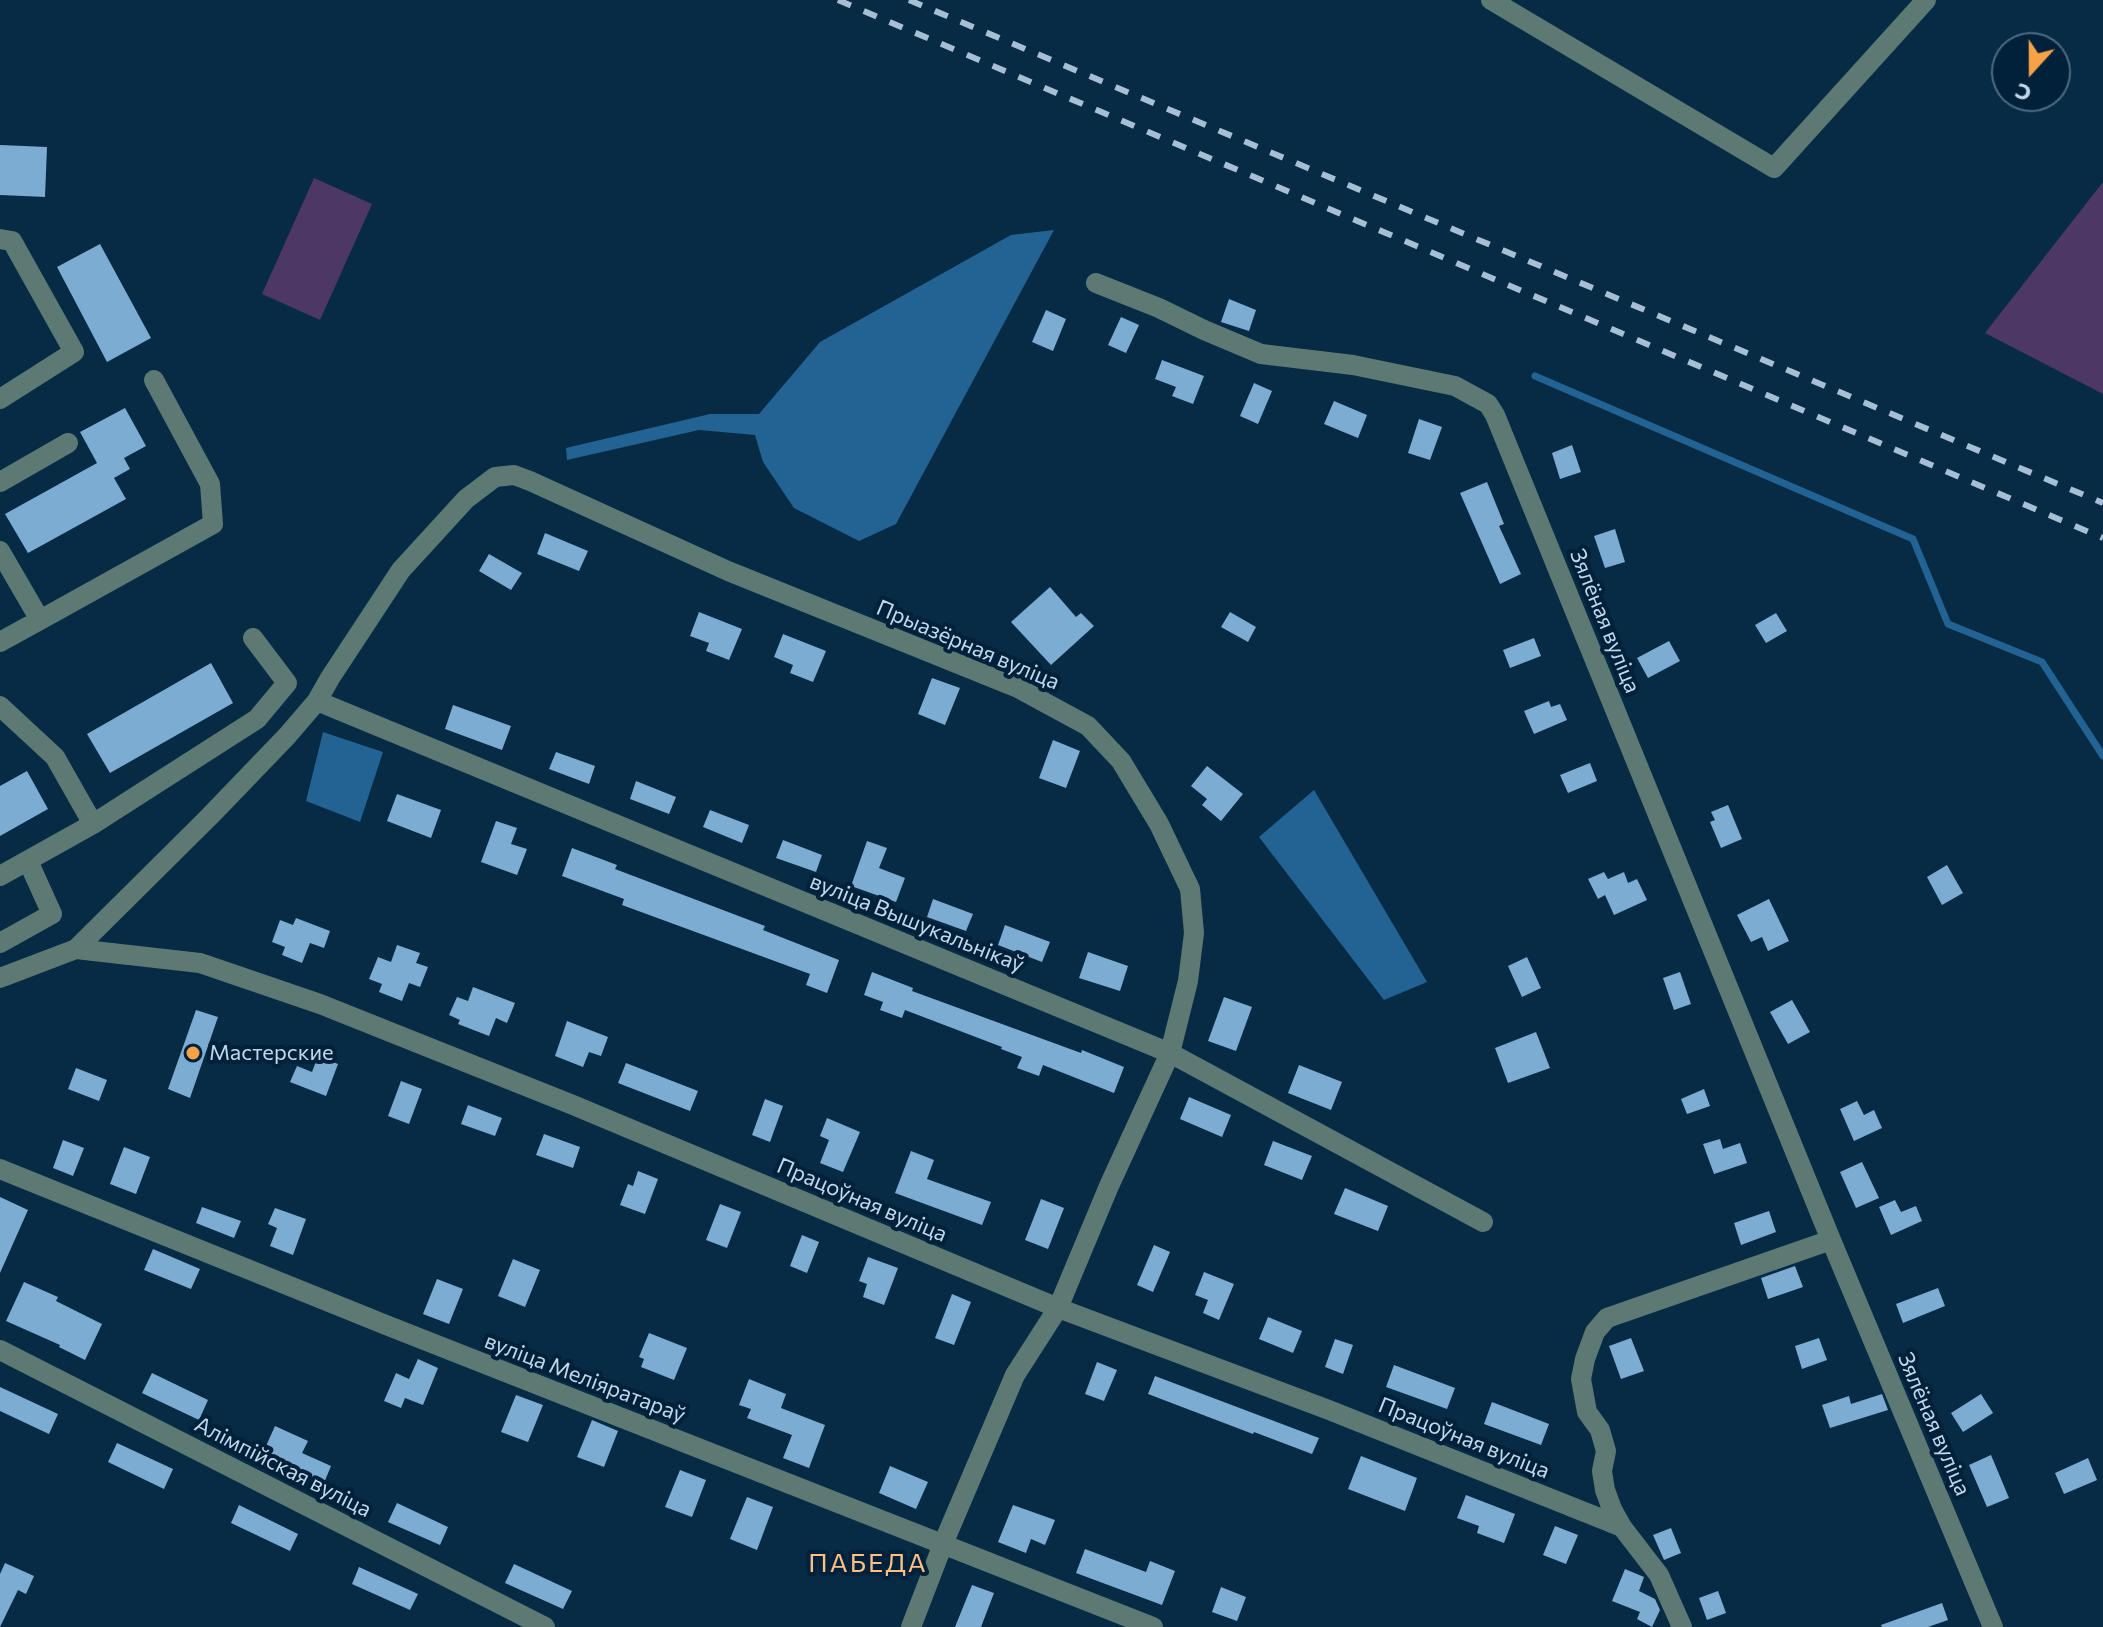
<!DOCTYPE html>
<meta charset="utf-8">
<style>
body{margin:0}
#map{position:relative;width:2103px;height:1627px;overflow:hidden;background:#072b44;font-family:Commissioner,sans-serif}
canvas{display:block}
.north{position:absolute;left:1991px;top:32px;width:80px;height:80px;box-sizing:border-box;background:#002139;border:2px solid #4d6a81;border-radius:50%;rotate:201deg;font-size:22px;font-weight:700;line-height:32px;text-align:center;color:#c0d7ec}
.north::after{content:'';display:block;margin:auto;width:28px;height:36px;background:#f6a247;clip-path:polygon(50% 0,100% 100%,50% 72%,0 100%)}
</style>
<div id="map">
<canvas width="2103" height="1627"></canvas>
<div class="north">С</div>
</div>
<script>
const ctx = document.querySelector('canvas').getContext('2d');
ctx.lineJoin = 'round';
function fill(path, color) {
  ctx.fillStyle = color;
  ctx.fill(path, 'evenodd');
}
function toPath(rows) {
  const path = new Path2D();
  for (const r of rows) {
    path.moveTo(r[0], r[1]);
    for (let i = 2; i < r.length; i += 2) path.lineTo(r[i], r[i + 1]);
  }
  return path;
}
function strokePath(path, color, width, dash) {
  ctx.strokeStyle = color;
  ctx.lineWidth = width;
  ctx.lineCap = dash ? 'butt' : 'round';
  ctx.setLineDash(dash || []);
  ctx.stroke(path);
}
function label(font, color, halo, rows, align = 'center') {
  ctx.font = font + ' Commissioner,sans-serif';
  ctx.lineWidth = 8;
  ctx.setLineDash([]);
  ctx.textBaseline = 'middle';
  ctx.strokeStyle = halo;
  ctx.fillStyle = color;
  for (const [text, x, y, turn = 0] of rows) {
    ctx.save();
    ctx.translate(x, y);
    ctx.rotate((+turn || 0) * Math.PI / 180);
    ctx.textAlign = isNaN(turn) ? turn : align;
    if (halo) ctx.strokeText(text, 0, 0);
    ctx.fillText(text, 0, 0);
    ctx.restore();
  }
}
const green = toPath([
 [314,178,372,204,320,320,262,294],
 [2103,182,2103,394,1985,333]
]);
const water = toPath([
 [1054,230,896,524,859,541,794,508,763,462,755,435,699,430,567,460,566,448,710,414,759,414,820,342,1011,235],
 [323,732,383,752,360,822,306,801],
 [1314,790,1427,982,1384,1000,1259,837]
]);
const stream = toPath([
 [1535,376,1913,539,1948,624,2042,662,2103,756]
]);
const building = toPath([
 [0,145,47,147,45,197,0,195],
 [100,244,151,338,107,362,57,267],
 [1229,299,1256,310,1249,331,1221,322],
 [1046,310,1066,319,1053,351,1032,342],
 [1121,317,1139,325,1126,353,1108,345],
 [1162,360,1204,376,1193,404,1172,396,1176,387,1155,379],
 [1254,383,1272,391,1258,424,1240,416],
 [1334,401,1367,415,1358,438,1324,424],
 [125,408,146,446,124,458,130,469,114,478,126,499,28,553,5,514,97,463,80,432],
 [1419,419,1442,427,1430,460,1408,453],
 [1572,445,1581,472,1560,479,1552,453],
 [1487,482,1504,524,1499,526,1521,574,1500,584,1460,493],
 [1615,529,1625,562,1605,568,1594,536],
 [545,533,588,551,579,571,537,554],
 [489,554,522,573,511,590,479,571],
 [1050,587,1076,617,1081,613,1094,626,1051,665,1011,622],
 [699,612,742,629,729,660,706,651,709,643,690,636],
 [1230,612,1256,627,1248,642,1221,627],
 [1776,613,1787,631,1766,643,1755,625],
 [783,634,826,651,813,682,790,673,793,665,774,657],
 [1534,638,1541,656,1510,668,1503,650],
 [1669,641,1680,661,1648,678,1637,658],
 [211,663,233,703,110,773,87,734],
 [932,678,960,688,945,725,918,714],
 [1549,701,1551,707,1560,704,1567,720,1534,734,1524,711],
 [453,705,511,726,502,750,445,729],
 [1053,740,1080,751,1066,788,1039,778],
 [556,752,595,766,589,784,549,769],
 [1590,763,1597,781,1568,793,1560,775],
 [1207,766,1243,794,1221,821,1202,805,1207,799,1191,786],
 [27,771,48,809,0,836,0,786],
 [636,781,676,797,669,814,630,799],
 [397,794,441,810,431,838,387,821],
 [1728,805,1742,839,1721,848,1710,822,1715,820,1711,812],
 [710,810,749,825,742,843,703,827],
 [496,821,517,828,511,844,527,849,517,875,481,862],
 [783,840,822,855,816,872,776,858],
 [867,841,887,848,879,868,905,878,896,902,851,886],
 [572,848,617,865,615,869,765,926,763,930,839,960,827,993,806,985,810,974,622,905,624,899,562,876],
 [1947,865,1963,893,1942,905,1927,877],
 [1604,872,1608,879,1624,872,1628,883,1637,879,1647,900,1614,915,1605,895,1598,899,1588,879],
 [933,899,973,914,966,931,927,917],
 [1769,899,1789,941,1768,951,1762,937,1751,942,1737,915],
 [296,918,330,931,324,948,310,943,302,963,282,955,285,947,272,942,280,920,293,925],
 [1005,925,1050,942,1042,962,998,945],
 [397,945,420,953,416,963,428,967,420,987,409,983,402,1001,379,992,382,984,369,979,378,957,391,962],
 [1088,952,1128,966,1120,991,1079,978],
 [1527,957,1541,988,1522,997,1508,966],
 [872,972,913,988,912,991,1081,1053,1082,1050,1124,1067,1114,1093,1043,1065,1039,1076,1017,1068,1022,1057,1001,1049,1002,1047,905,1010,902,1018,880,1010,883,1002,864,995],
 [1680,972,1691,1004,1674,1010,1663,978],
 [473,987,515,1003,507,1023,496,1018,489,1036,458,1024,460,1020,449,1015,457,997,468,1001],
 [1224,997,1252,1007,1236,1051,1208,1041],
 [1792,1000,1810,1032,1788,1044,1770,1012],
 [196,1010,218,1017,190,1098,168,1089],
 [567,1021,608,1037,601,1056,589,1052,583,1067,555,1056],
 [1536,1032,1550,1068,1508,1083,1495,1048],
 [318,1056,338,1064,326,1096,290,1082,297,1066,312,1072],
 [626,1063,698,1091,690,1111,618,1083],
 [1299,1065,1342,1082,1331,1110,1288,1093],
 [76,1068,107,1080,99,1101,68,1089],
 [401,1081,422,1089,409,1124,388,1116],
 [1704,1089,1710,1106,1687,1114,1681,1099],
 [1189,1097,1231,1115,1222,1137,1180,1119],
 [765,1099,783,1106,770,1142,752,1135],
 [1857,1101,1864,1115,1874,1110,1882,1128,1854,1141,1840,1109],
 [468,1105,502,1118,495,1136,461,1124],
 [827,1118,860,1132,843,1172,820,1163,829,1140,820,1136],
 [544,1134,580,1147,573,1168,536,1155],
 [1720,1139,1723,1149,1740,1143,1747,1163,1714,1174,1703,1144],
 [63,1140,84,1148,73,1176,53,1168],
 [1273,1141,1312,1156,1302,1180,1264,1165],
 [124,1147,150,1157,136,1194,110,1184],
 [911,1151,934,1160,927,1179,991,1202,982,1225,895,1193],
 [1862,1162,1879,1198,1856,1208,1840,1172],
 [638,1171,658,1179,645,1214,620,1205,628,1184,633,1186],
 [1345,1188,1388,1206,1378,1231,1334,1214],
 [0,1197,28,1210,0,1273],
 [1041,1199,1064,1208,1048,1249,1025,1240],
 [1895,1200,1901,1212,1916,1206,1922,1221,1891,1235,1879,1207],
 [720,1204,741,1212,727,1248,706,1240],
 [202,1207,241,1221,234,1238,196,1223],
 [275,1208,306,1219,293,1255,270,1246,277,1228,268,1224],
 [1769,1211,1776,1232,1741,1245,1734,1223],
 [802,1235,819,1242,807,1273,790,1266],
 [1154,1245,1170,1252,1153,1292,1137,1285],
 [153,1249,200,1269,191,1289,144,1270],
 [868,1257,898,1268,884,1305,863,1297,867,1284,859,1281],
 [513,1259,540,1270,525,1307,498,1296],
 [1795,1266,1803,1287,1768,1299,1761,1278],
 [1204,1272,1234,1284,1219,1320,1203,1313,1208,1300,1195,1295],
 [437,1279,463,1289,449,1324,423,1314],
 [24,1282,58,1297,56,1301,102,1324,85,1360,59,1347,60,1345,6,1321],
 [1938,1288,1945,1306,1903,1323,1896,1304],
 [952,1294,971,1302,954,1345,935,1338],
 [1268,1317,1302,1331,1293,1353,1259,1339],
 [649,1333,687,1348,674,1380,641,1367,644,1359,639,1357],
 [1631,1338,1644,1371,1621,1379,1609,1346],
 [1819,1338,1827,1360,1802,1369,1795,1346],
 [1335,1339,1353,1345,1343,1374,1325,1367],
 [418,1359,438,1368,423,1405,405,1398,401,1408,384,1401,396,1373,409,1379],
 [1097,1362,1117,1370,1104,1401,1085,1394],
 [1394,1365,1455,1388,1447,1409,1386,1387],
 [152,1373,208,1400,199,1420,142,1393],
 [1155,1376,1319,1438,1312,1454,1254,1432,1253,1434,1148,1394],
 [749,1379,786,1394,781,1408,825,1425,809,1468,783,1458,792,1435,747,1418,751,1409,739,1405],
 [0,1387,58,1414,49,1434,0,1411],
 [1882,1394,1888,1410,1830,1428,1822,1405,1849,1396,1851,1404],
 [1981,1394,1993,1413,1963,1432,1951,1413],
 [516,1395,543,1405,528,1442,501,1432],
 [1492,1402,1549,1424,1541,1445,1484,1424],
 [592,1420,618,1431,604,1467,577,1457],
 [275,1426,308,1441,302,1453,331,1466,324,1483,262,1455],
 [117,1443,173,1469,164,1489,108,1462],
 [1991,1455,2009,1498,1987,1507,1969,1465],
 [1361,1456,1417,1478,1405,1511,1348,1489],
 [2088,1458,2097,1480,2064,1494,2055,1473],
 [890,1466,928,1482,916,1509,879,1493],
 [680,1470,706,1480,692,1517,665,1507],
 [1466,1495,1515,1514,1504,1543,1477,1533,1479,1526,1457,1518],
 [747,1497,773,1507,757,1550,730,1539],
 [397,1503,448,1527,440,1545,388,1522],
 [239,1505,298,1534,290,1551,231,1523],
 [1013,1505,1055,1520,1045,1545,1031,1539,1026,1553,998,1542],
 [1555,1526,1578,1535,1566,1564,1543,1555],
 [1671,1528,1681,1553,1664,1560,1653,1535],
 [1085,1549,1146,1572,1150,1561,1175,1571,1162,1605,1076,1573],
 [5,1563,34,1576,26,1594,18,1590,0,1627,0,1574],
 [514,1564,572,1591,563,1609,505,1583],
 [359,1567,418,1594,410,1610,352,1584],
 [1625,1569,1644,1577,1639,1591,1655,1599,1660,1610,1652,1627,1637,1619,1640,1612,1612,1601],
 [972,1585,994,1593,981,1627,955,1627],
 [1221,1587,1246,1597,1237,1621,1212,1612],
 [1718,1591,1726,1613,1707,1620,1699,1598],
 [1942,1603,1948,1620,1928,1627,1882,1627,1881,1625]
]);
const minor = toPath([
 [1491,0,1774,168,1926,0],
 [0,239,12,241,74,352,0,399],
 [1096,283,1159,308,1204,330,1261,354,1353,365,1455,386,1488,404,1495,415,1831,1240,1993,1627],
 [0,482,68,443],
 [0,551,40,620,0,642],
 [40,620,213,524,210,484,154,380],
 [317,701,1170,1053,1483,1222],
 [0,706,55,757,93,824,0,876],
 [93,824,257,719,287,683,253,638],
 [0,943,52,914,28,861],
 [76,949,200,963,320,1004,573,1105,1058,1308,1329,1410,1622,1527],
 [0,978,76,949,210,816,287,736,317,701,330,678,401,570,466,499,495,477,514,475,530,481,728,571,1018,688,1088,726,1121,761,1159,824,1190,889,1194,933,1188,981,1170,1053,1109,1186,1058,1308,1015,1375,943,1544,911,1627],
 [0,1169,386,1325,1153,1627],
 [0,1350,545,1627],
 [1682,1627,1659,1575,1622,1527,1612,1509,1605,1490,1602,1471,1606,1451,1600,1430,1587,1412,1581,1379,1585,1359,1595,1332,1607,1318,1831,1240]
]);
const rail = toPath([
 [838,0,2103,538],
 [909,0,2103,503]
]);
const markers = [
 [193,1053,8,"#f6a247"]
];
const streetNames = [
 ["Зялёная вуліца",1605,621,68],
 ["Прыазёрная вуліца",968,645,23],
 ["вуліца Вышукальнікаў",917,923,22],
 ["Працоўная вуліца",862,1200,23],
 ["вуліца Меліяратараў",585,1378,21],
 ["Зялёная вуліца",1934,1424,67],
 ["Працоўная вуліца",1464,1438,22],
 ["Алімпійская вуліца",283,1467,27]
];
const poiNames = [
 ["Мастерские",209,1053]
];
const quarterNames = [
 ["ПАБЕДА",868,1563]
];
fill(green, '#4d3865');
fill(water, '#236393');
strokePath(stream, '#236393', 7);
fill(building, '#7dacd3');
strokePath(minor, '#5c7974', 20);
strokePath(rail, '#a6bfd4', 6, [14, 14]);
for (const [x, y, r, color] of markers) {
  const dot = new Path2D();
  dot.arc(x, y, r, 0, 2 * Math.PI);
  ctx.fillStyle = color;
  ctx.fill(dot);
  strokePath(dot, '#002139', 3);
}
label('22px', '#c0d7ec', '#002139', streetNames);
label('22px', '#c0d7ec', '#002139', poiNames, 'left');
ctx.letterSpacing = '2px';
label('26px', '#fcc087', '#002139', quarterNames);
ctx.letterSpacing = '0px';
</script>
